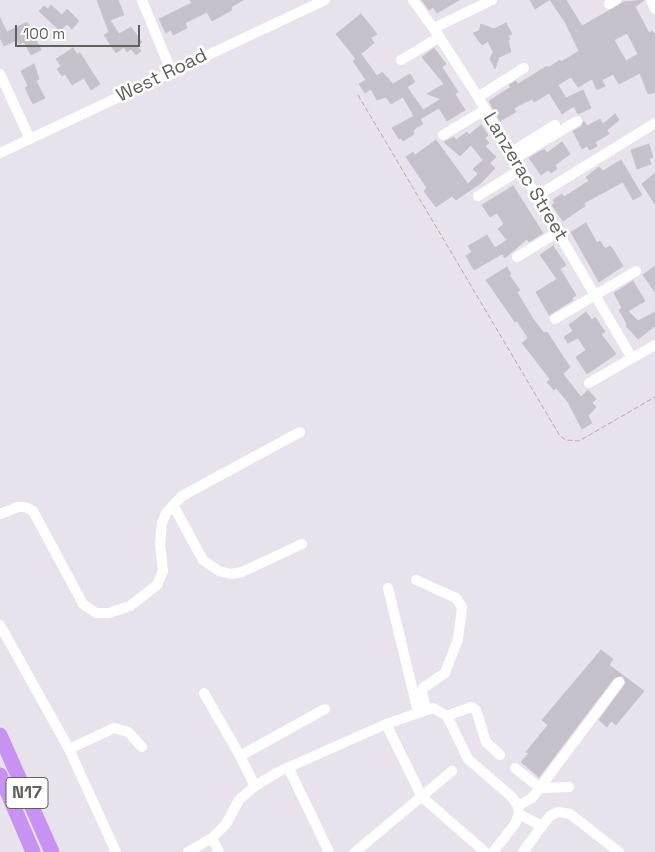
<!DOCTYPE html>
<style>
body{margin:0}
#map{position:relative;width:655px;height:852px;overflow:hidden;background:#e8e2ec;font-family:"Space Grotesk",sans-serif}
canvas{display:block}
.scale{position:absolute;left:15px;top:25px;width:125px;height:22px;box-sizing:border-box;border:2px solid #5f615a;border-top:0;padding-left:6px;font-size:15px;line-height:18px;white-space:nowrap;color:#5f615a;-webkit-text-stroke:4px #fff;paint-order:stroke}
</style>
<div id="map">
<canvas width="655" height="852"></canvas>
<div class="scale">100 m</div>
</div>
<script>
const ctx = document.querySelector('canvas').getContext('2d');
ctx.lineJoin = 'round';
function fill(path, color) {
  ctx.fillStyle = color;
  ctx.fill(path, 'evenodd');
}
function toPath(rows) {
  const path = new Path2D();
  for (const r of rows) {
    path.moveTo(r[0], r[1]);
    for (let i = 2; i < r.length; i += 2) path.lineTo(r[i], r[i + 1]);
  }
  return path;
}
function strokePath(path, color, width, dash) {
  ctx.strokeStyle = color;
  ctx.lineWidth = width;
  ctx.lineCap = dash ? 'butt' : 'round';
  ctx.setLineDash(dash || []);
  ctx.stroke(path);
}
function label(font, color, halo, rows, align = 'center') {
  ctx.font = font + ' "Space Grotesk",sans-serif';
  ctx.lineWidth = 5;
  ctx.setLineDash([]);
  ctx.textBaseline = 'middle';
  ctx.strokeStyle = halo;
  ctx.fillStyle = color;
  for (const [text, x, y, turn = 0] of rows) {
    ctx.save();
    ctx.translate(x, y);
    ctx.rotate((+turn || 0) * Math.PI / 180);
    ctx.textAlign = isNaN(turn) ? turn : align;
    if (halo) ctx.strokeText(text, 0, 0);
    ctx.fillText(text, 0, 0);
    ctx.restore();
  }
}
const building = toPath([
 [97,0,118,0,124,15,110,20,119,34,131,27,142,42,137,46,141,51,136,55,131,49,127,52,124,47,116,53,104,35,109,32,97,0],
 [190,0,243,0,231,7,232,10,212,21,207,12,185,23,187,28,173,35,171,30,166,33,159,19,192,3,190,0],
 [422,0,459,0,437,13,433,7,429,10,422,0],
 [530,0,549,0,535,9,530,0],
 [550,0,566,0,582,26,624,2,644,0,635,7,649,33,652,31,655,34,655,92,648,94,640,73,619,84,613,74,602,80,605,86,597,90,592,79,578,87,571,77,558,85,566,98,583,90,591,108,578,114,574,106,562,114,549,93,534,102,532,99,514,108,516,112,500,121,489,101,511,87,509,85,516,81,518,84,547,66,548,68,560,60,561,62,579,51,565,22,550,0],
 [627,33,638,54,626,61,614,40,627,33],
 [51,5,62,15,67,9,79,21,72,29,67,24,60,31,39,11,44,6,48,9,51,5],
 [361,14,377,34,371,38,374,43,361,54,377,76,382,72,393,84,410,74,415,82,407,87,423,110,441,99,427,94,444,84,422,57,434,48,446,64,442,67,458,92,455,94,465,110,447,121,439,108,420,119,423,124,416,128,413,131,414,134,403,141,401,138,399,139,392,128,414,116,403,97,391,104,386,97,377,100,371,89,365,93,359,84,366,80,353,61,356,59,336,34,361,14],
 [0,18,7,32,27,22,41,50,31,55,24,42,19,44,17,40,4,46,0,38,0,18],
 [506,23,512,34,508,36,510,39,508,40,511,52,499,57,495,69,490,59,493,52,488,41,482,45,473,33,479,31,481,24,494,29,506,23],
 [73,48,77,54,80,53,100,84,91,90,84,78,72,85,65,74,62,76,57,69,61,66,56,59,73,48],
 [34,64,39,79,36,81,45,98,33,104,25,88,28,86,21,71,34,64],
 [615,114,619,120,607,130,609,134,595,142,597,146,590,150,587,146,582,149,573,131,581,127,584,121,587,126,600,119,603,124,615,114],
 [481,125,488,135,485,138,489,143,485,146,496,157,490,163,495,168,481,183,456,200,452,196,436,207,424,191,427,188,406,157,413,152,415,155,436,140,468,184,478,174,473,169,483,160,471,145,460,156,444,142,454,137,456,140,467,132,469,135,481,125],
 [562,142,570,154,555,165,557,169,551,173,548,170,541,175,529,158,544,149,547,153,562,142],
 [649,144,653,157,649,159,651,164,637,169,631,150,649,144],
 [621,160,642,195,633,200,623,182,584,203,585,206,563,221,552,205,555,203,553,200,562,194,564,197,589,181,586,177,599,167,603,171,621,160],
 [655,173,655,204,642,184,655,173],
 [513,186,543,233,529,242,527,239,505,258,502,254,474,270,466,256,472,252,468,246,487,235,495,248,507,240,498,229,504,224,497,213,490,217,482,205,513,186],
 [586,223,597,243,600,241,605,249,610,246,612,248,623,266,599,282,571,232,586,223],
 [553,246,566,265,560,269,576,295,572,298,573,300,549,315,536,292,557,279,540,255,553,246],
 [655,266,655,292,643,275,655,266],
 [507,267,511,274,509,275,520,290,517,292,533,319,544,333,547,332,570,367,563,374,581,397,588,390,596,399,592,403,596,407,588,416,592,423,582,429,568,402,556,388,554,390,547,382,550,379,522,343,528,338,517,321,515,322,486,280,507,267],
 [633,281,645,301,628,311,638,321,655,312,655,326,638,339,626,326,627,324,619,310,622,308,614,293,633,281],
 [586,312,592,320,595,317,605,332,601,334,616,354,587,374,576,357,586,350,578,338,568,343,564,337,573,331,569,325,586,312],
 [601,650,613,659,609,665,644,691,616,725,611,721,607,727,599,720,626,683,623,676,614,678,539,777,521,762,529,753,526,752,548,725,542,720,601,650]
]);
const path = toPath([
 [358,95,560,436,566,440,579,441,655,397]
]);
const minor = toPath([
 [142,0,171,71],
 [413,0,437,33,478,97,632,358],
 [651,0,655,9],
 [609,4,616,0],
 [434,28,492,0],
 [401,60,440,37],
 [0,74,30,139],
 [478,97,524,68],
 [443,135,485,110],
 [0,153,325,0],
 [510,153,555,125],
 [514,159,577,121],
 [478,196,520,170],
 [537,196,655,123],
 [517,257,558,232],
 [555,319,636,271],
 [589,383,655,345],
 [173,505,203,560,219,571,231,574,242,572,302,544],
 [0,514,18,507,25,507,33,511,83,604,96,613,109,613,130,606,157,585,163,571,160,544,162,523,166,513,182,496,300,432],
 [416,580,456,598,462,607,458,639,445,673,423,688,422,692,426,709],
 [388,588,418,712],
 [0,625,69,749,116,852],
 [204,693,240,756,255,786],
 [447,716,471,707,476,710,486,742,500,755],
 [386,724,422,797,485,852],
 [69,749,114,728,128,732,142,747],
 [240,756,325,709],
 [288,767,329,852],
 [515,768,540,788,569,787],
 [518,806,532,798,619,682],
 [519,814,542,826,550,816,558,812,570,814,619,852],
 [212,838,219,852],
 [188,852,212,838,226,824,239,800,255,786,278,772,386,724,433,708,447,716,468,759,512,797,518,806,519,814,515,824,493,852],
 [355,852,452,771],
 [523,852,542,826]
]);
const highway = toPath([
 [0,735,52,852],
 [0,775,33,852]
]);
const shields = [
 [27,793,42]
];
const shieldNames = [
 ["N17",27,793]
];
const streetNames = [
 ["West Road",162,76,-26],
 ["Lanzerac Street",525,177,59]
];
fill(building, '#c5c0c9');
strokePath(building, '#c8c1cf', 1);
strokePath(path, '#c9a29f', 1, [5, 2.5]);
strokePath(minor, '#fff', 10);
strokePath(highway, '#c892f2', 15);
for (const [x, y, w] of shields) {
  const box = new Path2D();
  box.roundRect(x - w / 2, y - 15.5, w, 31, 4);
  ctx.fillStyle = '#fff';
  ctx.fill(box);
  strokePath(box, '#5f615a', 1);
}
label('bold 18px', '#5f615a', null, shieldNames);
label('19px', '#5f615a', '#fff', streetNames);
</script>
